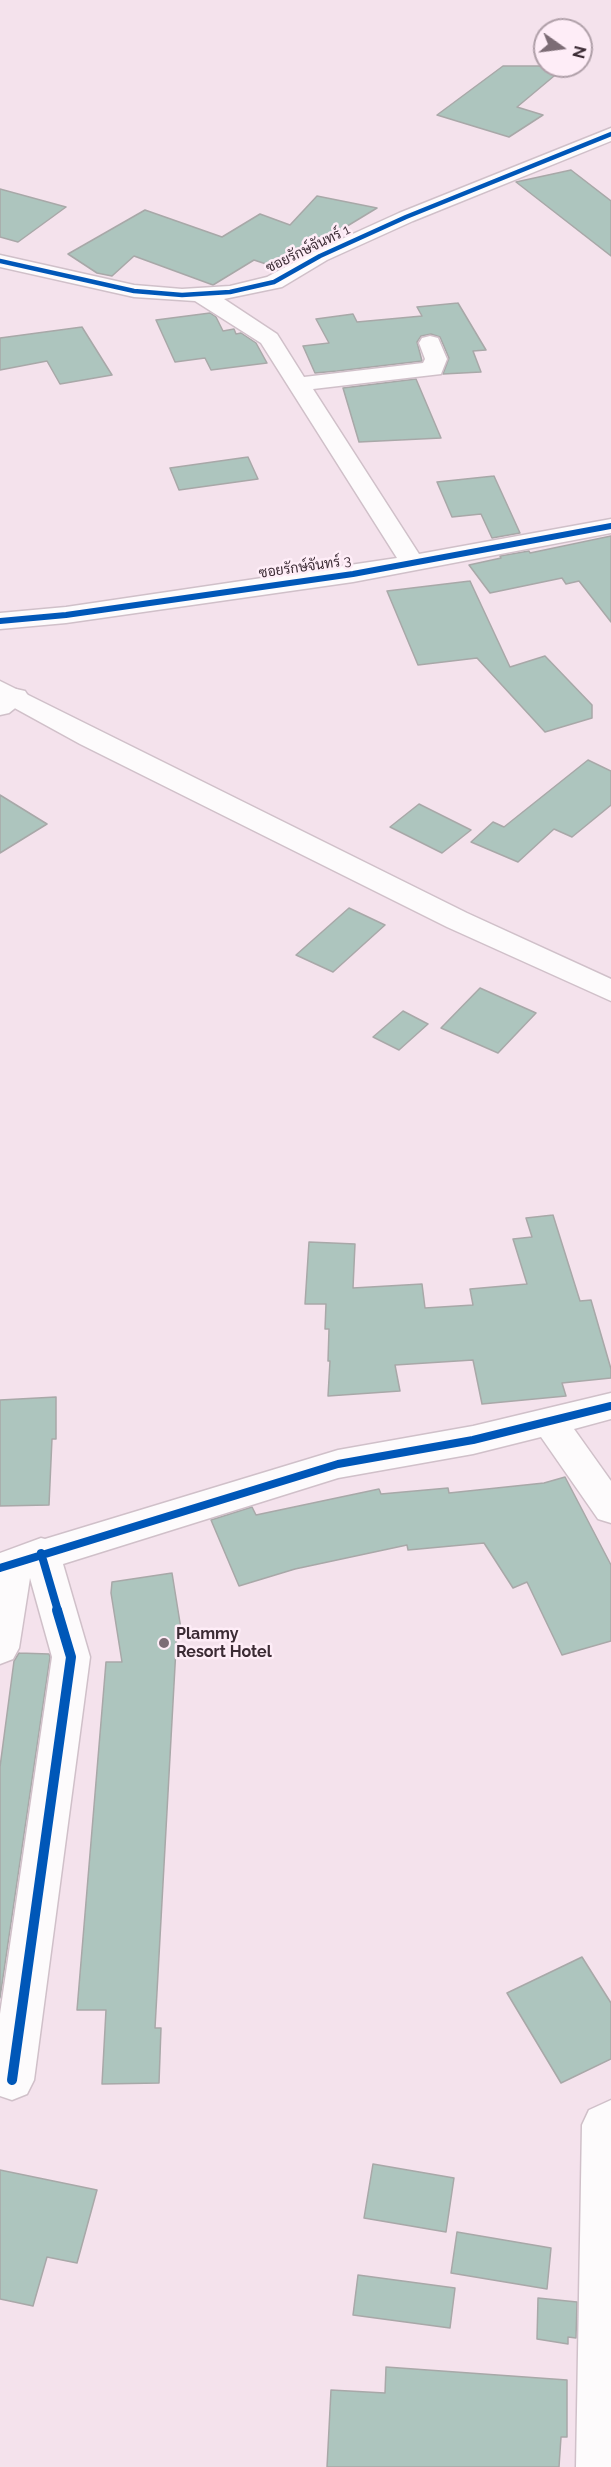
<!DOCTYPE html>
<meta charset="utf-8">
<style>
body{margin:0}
#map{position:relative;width:611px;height:2467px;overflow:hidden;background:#f4e2ec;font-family:Raleway,sans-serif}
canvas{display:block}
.north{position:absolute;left:533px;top:18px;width:60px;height:60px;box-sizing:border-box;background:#feedf7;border:2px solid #b0a0a9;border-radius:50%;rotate:104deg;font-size:16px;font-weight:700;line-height:24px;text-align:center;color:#3c2c35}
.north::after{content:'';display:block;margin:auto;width:21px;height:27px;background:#7c6c75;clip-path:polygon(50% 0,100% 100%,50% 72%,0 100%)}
</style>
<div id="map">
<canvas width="611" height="2467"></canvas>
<div class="north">N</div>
</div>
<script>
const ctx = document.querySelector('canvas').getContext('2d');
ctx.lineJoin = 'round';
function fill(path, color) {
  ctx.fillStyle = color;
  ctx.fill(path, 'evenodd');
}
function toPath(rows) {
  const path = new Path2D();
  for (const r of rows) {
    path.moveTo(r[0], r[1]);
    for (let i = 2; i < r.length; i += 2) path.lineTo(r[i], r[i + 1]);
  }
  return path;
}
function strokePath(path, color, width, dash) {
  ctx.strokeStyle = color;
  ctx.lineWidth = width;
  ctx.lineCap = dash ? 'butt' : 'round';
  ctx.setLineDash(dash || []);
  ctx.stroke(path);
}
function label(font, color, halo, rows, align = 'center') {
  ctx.font = font + ' Raleway,Sarabun,sans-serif';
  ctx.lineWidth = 5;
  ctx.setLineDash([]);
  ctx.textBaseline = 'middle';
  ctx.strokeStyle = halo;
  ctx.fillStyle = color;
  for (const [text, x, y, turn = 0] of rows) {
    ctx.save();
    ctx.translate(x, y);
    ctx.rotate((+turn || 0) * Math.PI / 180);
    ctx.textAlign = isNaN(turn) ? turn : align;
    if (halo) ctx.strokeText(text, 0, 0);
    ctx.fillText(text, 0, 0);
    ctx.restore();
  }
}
const building = toPath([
 [503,66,566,66,517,107,543,115,509,137,437,115,503,66],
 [571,170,611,201,611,256,516,182,571,170],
 [0,189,66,207,18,242,0,237,0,189],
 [317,196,377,208,278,268,254,260,213,285,134,256,112,276,97,273,68,254,145,210,222,237,260,214,290,225,317,196],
 [458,303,486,350,473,351,481,372,443,374,449,358,440,337,431,334,421,336,417,342,422,361,337,371,315,373,303,346,329,343,316,319,353,314,357,322,422,316,417,307,458,303],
 [210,313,216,317,223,331,234,329,236,334,241,333,256,343,267,363,211,370,205,358,175,362,156,320,210,313],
 [82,327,112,375,60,384,47,361,0,370,0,338,82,327],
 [416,379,441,438,359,442,343,388,416,379],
 [248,457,258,479,179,490,170,468,248,457],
 [494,476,520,533,492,538,481,514,452,517,437,482,494,476],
 [611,536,611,622,579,581,566,584,562,578,490,593,469,565,501,558,500,556,529,551,530,553,611,536],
 [470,581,510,667,545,656,592,705,592,718,545,732,477,658,418,665,387,591,470,581],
 [588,760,611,771,611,805,572,837,554,829,518,862,471,842,493,822,504,827,588,760],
 [0,795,47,824,0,853,0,795],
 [419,804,471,830,442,853,390,827,419,804],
 [349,908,385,925,333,972,296,955,349,908],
 [480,988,536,1013,498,1053,441,1028,480,988],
 [403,1011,428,1024,399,1050,373,1037,403,1011],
 [553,1215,580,1301,591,1300,611,1369,611,1378,562,1383,566,1396,482,1404,473,1360,395,1365,400,1391,328,1396,330,1361,328,1361,329,1329,325,1329,326,1304,305,1304,309,1242,355,1244,353,1288,422,1284,425,1308,473,1305,470,1289,527,1284,513,1239,532,1237,526,1218,553,1215],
 [56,1397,56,1439,52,1439,49,1505,0,1506,0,1400,56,1397],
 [565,1477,611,1565,611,1641,562,1655,527,1582,513,1588,484,1543,408,1550,407,1545,295,1569,239,1586,211,1520,252,1507,256,1515,379,1489,381,1494,448,1488,449,1493,544,1483,565,1477],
 [172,1573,181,1629,177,1630,155,2028,161,2028,159,2083,102,2084,106,2010,77,2010,106,1662,122,1662,111,1593,112,1582,172,1573],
 [19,1653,49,1654,50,1657,0,1998,0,1767,14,1661,19,1653],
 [582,1957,611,2003,611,2059,561,2083,507,1993,582,1957],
 [373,2164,454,2178,446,2232,364,2218,373,2164],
 [0,2170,97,2190,77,2263,47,2257,33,2306,0,2299,0,2170],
 [457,2232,551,2248,547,2289,451,2273,457,2232],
 [358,2275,455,2288,450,2328,353,2315,358,2275],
 [538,2298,577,2302,576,2338,568,2337,568,2344,537,2339,538,2298],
 [386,2367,567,2380,567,2437,561,2437,559,2467,327,2467,331,2390,385,2393,386,2367]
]);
const minor = toPath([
 [611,128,611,141,413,221,327,260,282,287,224,299,277,334,304,377,423,363,425,359,419,343,422,338,430,336,438,338,447,359,441,374,313,389,419,554,611,519,611,533,353,582,66,623,0,629,0,613,66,607,397,558,261,343,195,301,134,297,0,267,0,255,134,285,182,289,230,286,267,277,313,252,399,213,611,128],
 [16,689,25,691,29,697,9,713,0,715,0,695,16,689],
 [611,1393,611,1419,574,1429,611,1481,611,1523,598,1519,541,1437,473,1454,338,1478,63,1564,90,1657,34,2080,27,2094,12,2100,0,2096,0,2014,52,1657,30,1578,19,1648,13,1659,0,1664,0,1553,41,1538,45,1539,338,1450,473,1426,611,1393],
 [611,2100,611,2467,576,2467,582,2125,589,2110,611,2100]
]);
const major = toPath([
 [0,681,467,913,611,979,611,1001,447,927,80,744,0,700,0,681]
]);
const cyclewayFar3 = toPath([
 [0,261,134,291,182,295,230,292,274,282,320,256,406,217,611,134]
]);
const cyclewayFar2 = toPath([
 [0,621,66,615,353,574,611,526]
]);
const cyclewayFar1 = toPath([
 [41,1553,58,1611],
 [0,1568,338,1464,473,1440,611,1406]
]);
const cycleway = toPath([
 [12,2080,71,1657,57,1610]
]);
const markers = [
 [164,1643,6,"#7c6c75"]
];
const farStreetnames = [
 ["ซอยรักษ์จันทร์ 1",308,249,-26],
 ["ซอยรักษ์จันทร์ 3",305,567,-8]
];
const poiNames = [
 ["Plammy",176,1634],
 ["Resort Hotel",176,1652]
];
fill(building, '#adc5be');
strokePath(building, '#a8a8a8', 1.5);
strokePath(minor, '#d0c0c9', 3);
strokePath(major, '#d0c0c9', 3);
fill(minor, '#fdfbfc');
fill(major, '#fdfbfc');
strokePath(cyclewayFar3, '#0057b8', 4.5);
strokePath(cyclewayFar2, '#0057b8', 6);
strokePath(cyclewayFar1, '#0057b8', 8);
strokePath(cycleway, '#0057b8', 10);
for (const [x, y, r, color] of markers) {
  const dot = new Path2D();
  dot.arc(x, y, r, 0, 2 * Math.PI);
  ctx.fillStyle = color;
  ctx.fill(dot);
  strokePath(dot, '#feedf7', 2);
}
label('14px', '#3c2c35', '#feedf7', farStreetnames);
label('bold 16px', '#3c2c35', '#feedf7', poiNames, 'left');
</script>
